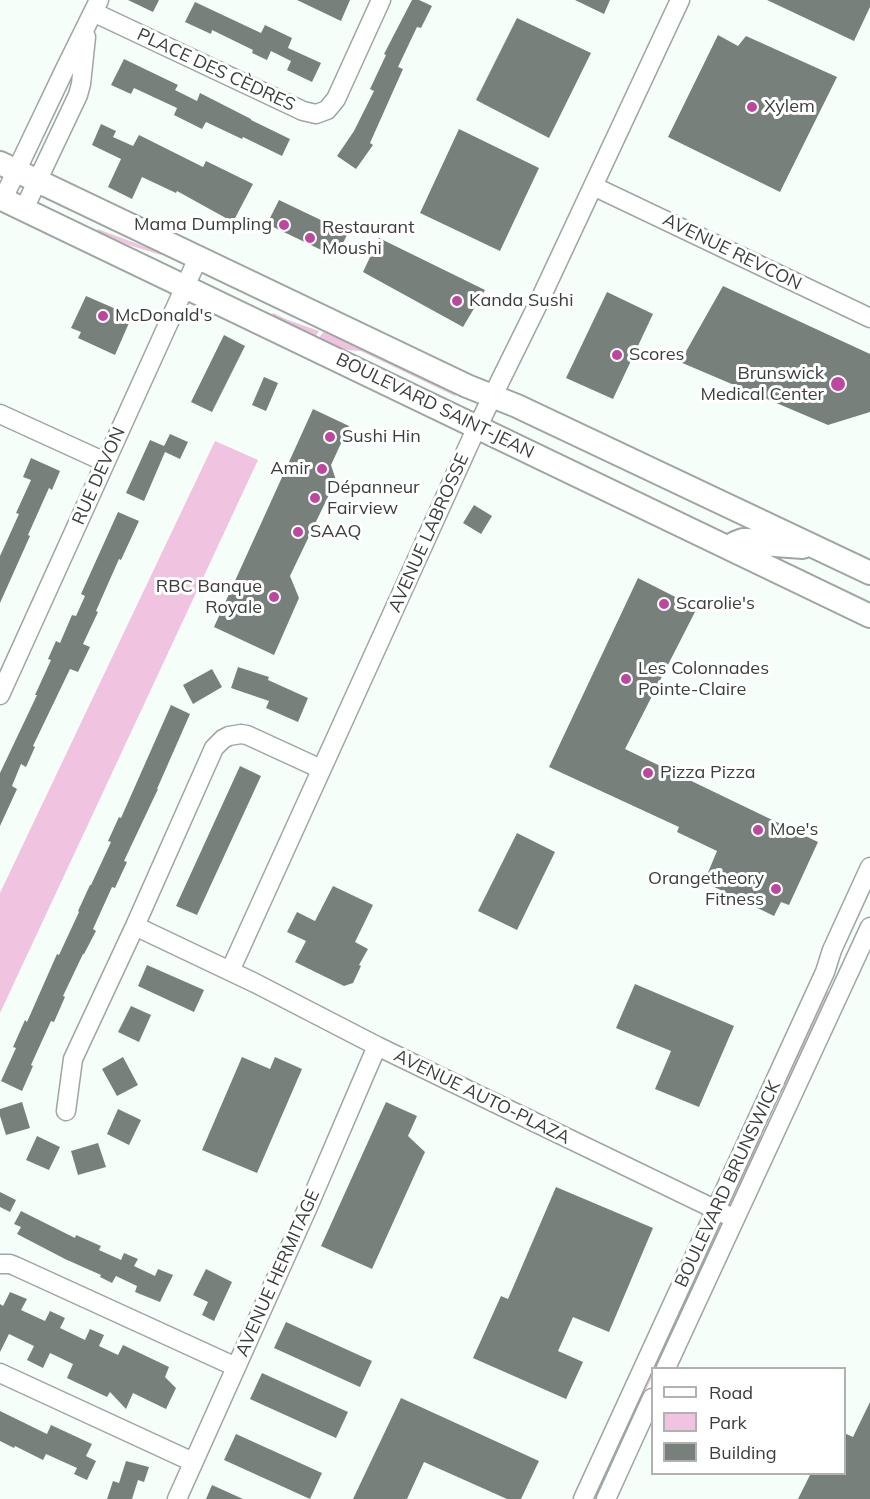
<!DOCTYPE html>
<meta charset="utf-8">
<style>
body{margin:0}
#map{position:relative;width:870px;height:1499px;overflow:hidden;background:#f5fef8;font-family:Mulish,sans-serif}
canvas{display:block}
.legend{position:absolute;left:651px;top:1367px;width:195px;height:108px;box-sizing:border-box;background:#fff;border:2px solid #b0b2b1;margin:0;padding:8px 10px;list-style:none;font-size:18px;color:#3a3e3c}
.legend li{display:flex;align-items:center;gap:12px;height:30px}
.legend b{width:30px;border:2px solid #b0b2b1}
</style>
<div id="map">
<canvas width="870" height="1499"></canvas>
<ul class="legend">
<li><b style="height:8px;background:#fff"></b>Road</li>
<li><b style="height:16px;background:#f0c3e1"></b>Park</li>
<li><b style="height:16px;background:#78807b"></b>Building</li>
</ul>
</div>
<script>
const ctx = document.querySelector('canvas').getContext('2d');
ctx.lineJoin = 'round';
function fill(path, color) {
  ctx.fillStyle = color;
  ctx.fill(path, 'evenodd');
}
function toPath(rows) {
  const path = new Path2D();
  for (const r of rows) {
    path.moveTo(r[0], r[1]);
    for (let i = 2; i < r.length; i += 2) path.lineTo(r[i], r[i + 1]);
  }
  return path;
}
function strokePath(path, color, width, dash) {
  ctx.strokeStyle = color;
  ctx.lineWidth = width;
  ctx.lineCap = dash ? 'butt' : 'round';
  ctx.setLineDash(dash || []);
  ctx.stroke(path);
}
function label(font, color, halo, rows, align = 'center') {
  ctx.font = font + ' Mulish,sans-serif';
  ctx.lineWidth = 6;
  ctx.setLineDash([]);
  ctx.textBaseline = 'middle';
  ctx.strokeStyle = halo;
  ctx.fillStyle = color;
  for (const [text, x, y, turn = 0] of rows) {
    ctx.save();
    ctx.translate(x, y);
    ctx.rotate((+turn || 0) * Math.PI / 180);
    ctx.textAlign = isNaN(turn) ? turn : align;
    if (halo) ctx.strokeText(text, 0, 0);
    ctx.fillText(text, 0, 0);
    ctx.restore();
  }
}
const green = toPath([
 [98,229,111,234,162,253,161,255,129,245,97,231],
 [273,313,288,320,319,331,316,336,272,315],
 [323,332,351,343,456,394,455,396,361,351,348,350,340,348,319,338],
 [215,441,258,460,0,1013,0,893],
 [827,992,829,993,784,1091,781,1090],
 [760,1136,763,1137,740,1187,737,1187],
 [714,1237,717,1238,657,1368,653,1368],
 [652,1370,652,1377,596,1499,593,1499]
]);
const building = toPath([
 [128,0,159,0,153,12],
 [297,0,350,0,341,21],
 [412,0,419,0,432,6,421,28,417,27,398,67,403,69,370,143,373,145,356,169,337,156,354,131,374,91,370,89,386,55,384,54],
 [575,0,610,0,604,14],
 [767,0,870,0,870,7,854,41],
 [195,2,261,33,265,25,292,38,288,48,321,63,312,82,287,70,291,61,271,51,267,60,252,53,253,50,212,30,211,34,185,22],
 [517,18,591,53,549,138,476,100],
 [718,35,738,46,746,36,837,77,780,192,668,137],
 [124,59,178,85,175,90,197,101,200,93,251,119,251,120,290,139,282,156,243,137,242,139,206,122,202,129,174,115,177,108,134,88,131,94,111,85],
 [101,124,116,131,113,137,133,146,139,135,203,167,206,161,253,184,233,222,177,191,176,193,142,177,132,199,108,187,121,159,92,145],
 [459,129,539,168,500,251,420,213],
 [279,200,348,233,336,257,267,224],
 [379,238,485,290,463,327,363,272],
 [723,286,870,354,870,412,828,425,680,362],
 [607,292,653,314,613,399,566,378],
 [86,296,132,316,115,355,78,338,81,332,71,328],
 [224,335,245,346,212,412,191,402],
 [264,377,278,383,266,411,252,405],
 [313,409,349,426,331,465,336,480,290,576,299,598,274,655,214,627],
 [170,434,188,442,180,459,165,452,144,501,126,493,150,440,164,446],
 [31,458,60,471,52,490,49,488,28,535,30,536,0,603,0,556,19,514,16,513,31,480,23,477],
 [474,505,492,516,481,534,463,523],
 [118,512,139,521,121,560,119,559,96,611,98,612,83,644,90,647,78,672,70,669,33,746,35,747,26,767,21,764,12,786,17,789,0,826,0,773,37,695,35,695,51,660,48,659,56,641,60,643,72,615,76,616,85,596,81,594],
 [638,578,697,608,625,749,818,842,789,905,781,902,774,916,704,882,717,851,677,832,679,827,549,767],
 [238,667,269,677,268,680,308,698,298,722,266,708,269,701,231,688],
 [212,669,222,687,193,704,183,685],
 [171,705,190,714,157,789,158,789,124,861,127,862,115,888,112,887,93,929,96,931,84,954,83,954,63,996,65,997,54,1022,51,1021,31,1065,33,1066,22,1091,1,1081,16,1048,13,1047,25,1020,27,1022,57,954,59,955,79,912,78,911,90,885,91,885,111,842,108,841,119,817,121,818],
 [240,766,261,776,197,915,176,906],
 [517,833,555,852,517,930,478,911],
 [333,886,373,905,355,942,368,949,359,965,361,966,353,983,344,986,295,962,306,941,287,932,297,912,315,921],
 [147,965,204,990,194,1012,138,986],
 [635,984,734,1026,699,1107,655,1089,671,1051,616,1028],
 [131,1006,151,1015,139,1042,118,1032],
 [123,1057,138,1085,117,1096,102,1069],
 [242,1057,270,1069,275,1057,302,1069,257,1173,202,1150],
 [22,1102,30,1128,6,1135,0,1116,0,1109],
 [386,1102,417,1116,408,1136,425,1152,372,1269,321,1246],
 [118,1109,141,1120,129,1145,107,1134],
 [37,1136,60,1147,49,1170,26,1160],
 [98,1143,106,1167,78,1175,71,1151],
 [556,1187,653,1228,609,1332,573,1317,558,1351,583,1362,566,1399,473,1358,501,1296,508,1299],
 [0,1192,16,1200,10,1212,0,1207],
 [21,1211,75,1238,76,1235,101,1246,99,1250,121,1260,124,1253,138,1259,134,1266,155,1276,158,1269,173,1275,160,1302,135,1292,137,1286,116,1276,112,1283,100,1277,101,1275,65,1259,17,1234,21,1227,14,1224],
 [206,1269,232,1282,214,1321,202,1315,208,1302,193,1295],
 [10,1292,27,1299,21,1310,45,1321,50,1311,65,1318,60,1328,85,1340,90,1329,104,1335,99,1346,118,1355,123,1345,169,1367,165,1377,176,1388,166,1409,133,1393,126,1409,110,1392,107,1397,67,1378,73,1364,50,1353,43,1368,27,1360,34,1346,9,1334,0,1352,0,1304,3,1306],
 [286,1322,372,1361,360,1387,274,1348],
 [262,1373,348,1412,336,1438,250,1399],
 [401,1398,539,1461,521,1499,507,1499,424,1462,407,1499,353,1499],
 [870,1402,870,1499,798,1499,811,1473,844,1473,844,1433,853,1437],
 [0,1411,47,1434,51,1425,92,1444,86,1456,96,1461,87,1480,74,1474,77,1468,46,1454,43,1460,15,1446,14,1448,0,1441],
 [236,1434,322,1473,310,1499,224,1460],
 [126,1461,149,1467,144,1482,138,1480,132,1499,107,1499,113,1481,119,1483],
 [212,1485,243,1499,206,1499]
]);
const minor = toPath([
 [93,12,303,111,316,114,327,110,336,99,381,0],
 [593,186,870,318],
 [3,199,64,71,99,0],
 [24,209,78,95,81,84,86,37],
 [0,414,105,462],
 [0,695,198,258],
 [135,926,255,983,377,1046,735,1219],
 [230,971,471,440,537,306,680,0],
 [66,1111,73,1059,135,926,214,748,223,739,229,736,241,734,247,735,321,769],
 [0,1264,10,1264,15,1266,236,1367],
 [666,1368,870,927],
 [0,1373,193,1462],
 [177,1499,308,1207,377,1046],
 [583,1499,825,972,832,950,870,867],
 [606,1499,652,1398]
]);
const major = toPath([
 [0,163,467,386,517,406,870,573],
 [0,198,870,616],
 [732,548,735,543,743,540,749,540,761,544,803,547]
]);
const markers = [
 [752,107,6,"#bd479f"],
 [284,225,6,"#bd479f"],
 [310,238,6,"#bd479f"],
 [457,301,6,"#bd479f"],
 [103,316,6,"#bd479f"],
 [617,355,6,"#bd479f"],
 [838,384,8,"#bd479f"],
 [330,437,6,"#bd479f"],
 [322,469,6,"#bd479f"],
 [315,498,6,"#bd479f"],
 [298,532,6,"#bd479f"],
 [274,597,6,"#bd479f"],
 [664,604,6,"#bd479f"],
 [626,679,6,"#bd479f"],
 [648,773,6,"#bd479f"],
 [758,830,6,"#bd479f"],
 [776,889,6,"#bd479f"]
];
const streetNames = [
 ["PLACE DES CÈDRES",216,70,25],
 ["AVENUE REVCON",732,252,26],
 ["BOULEVARD SAINT-JEAN",435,406,26],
 ["RUE DEVON",99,476,-66],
 ["AVENUE LABROSSE",429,533,-66],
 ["AVENUE AUTO-PLAZA",482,1097,26],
 ["BOULEVARD BRUNSWICK",728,1184,-65],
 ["AVENUE HERMITAGE",278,1273,-66]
];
const poiNames = [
 ["Xylem",764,107],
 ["Mama Dumpling",272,225,"right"],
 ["Restaurant",322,228],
 ["Moushi",322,249],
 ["Kanda Sushi",469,301],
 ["McDonald's",115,316],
 ["Scores",629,355],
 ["Brunswick",824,374,"right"],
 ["Medical Center",824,395,"right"],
 ["Sushi Hin",342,437],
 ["Amir",310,469,"right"],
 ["Dépanneur",327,488],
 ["Fairview",327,509],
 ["SAAQ",310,532],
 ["RBC Banque",262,587,"right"],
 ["Royale",262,608,"right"],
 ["Scarolie's",676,604],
 ["Les Colonnades",638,669],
 ["Pointe-Claire",638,690],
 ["Pizza Pizza",660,773],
 ["Moe's",770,830],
 ["Orangetheory",764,879,"right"],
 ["Fitness",764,900,"right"]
];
fill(green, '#f0c3e1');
fill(building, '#78807b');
strokePath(minor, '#9ea6a1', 21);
strokePath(major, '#9ea6a1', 26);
strokePath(minor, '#fff', 18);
strokePath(major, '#fff', 22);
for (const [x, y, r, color] of markers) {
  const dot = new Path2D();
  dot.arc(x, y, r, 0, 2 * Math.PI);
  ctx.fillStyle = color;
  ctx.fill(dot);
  strokePath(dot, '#fff', 2);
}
label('18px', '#3a3e3c', '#fff', streetNames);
label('18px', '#3a3e3c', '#fff', poiNames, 'left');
</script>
